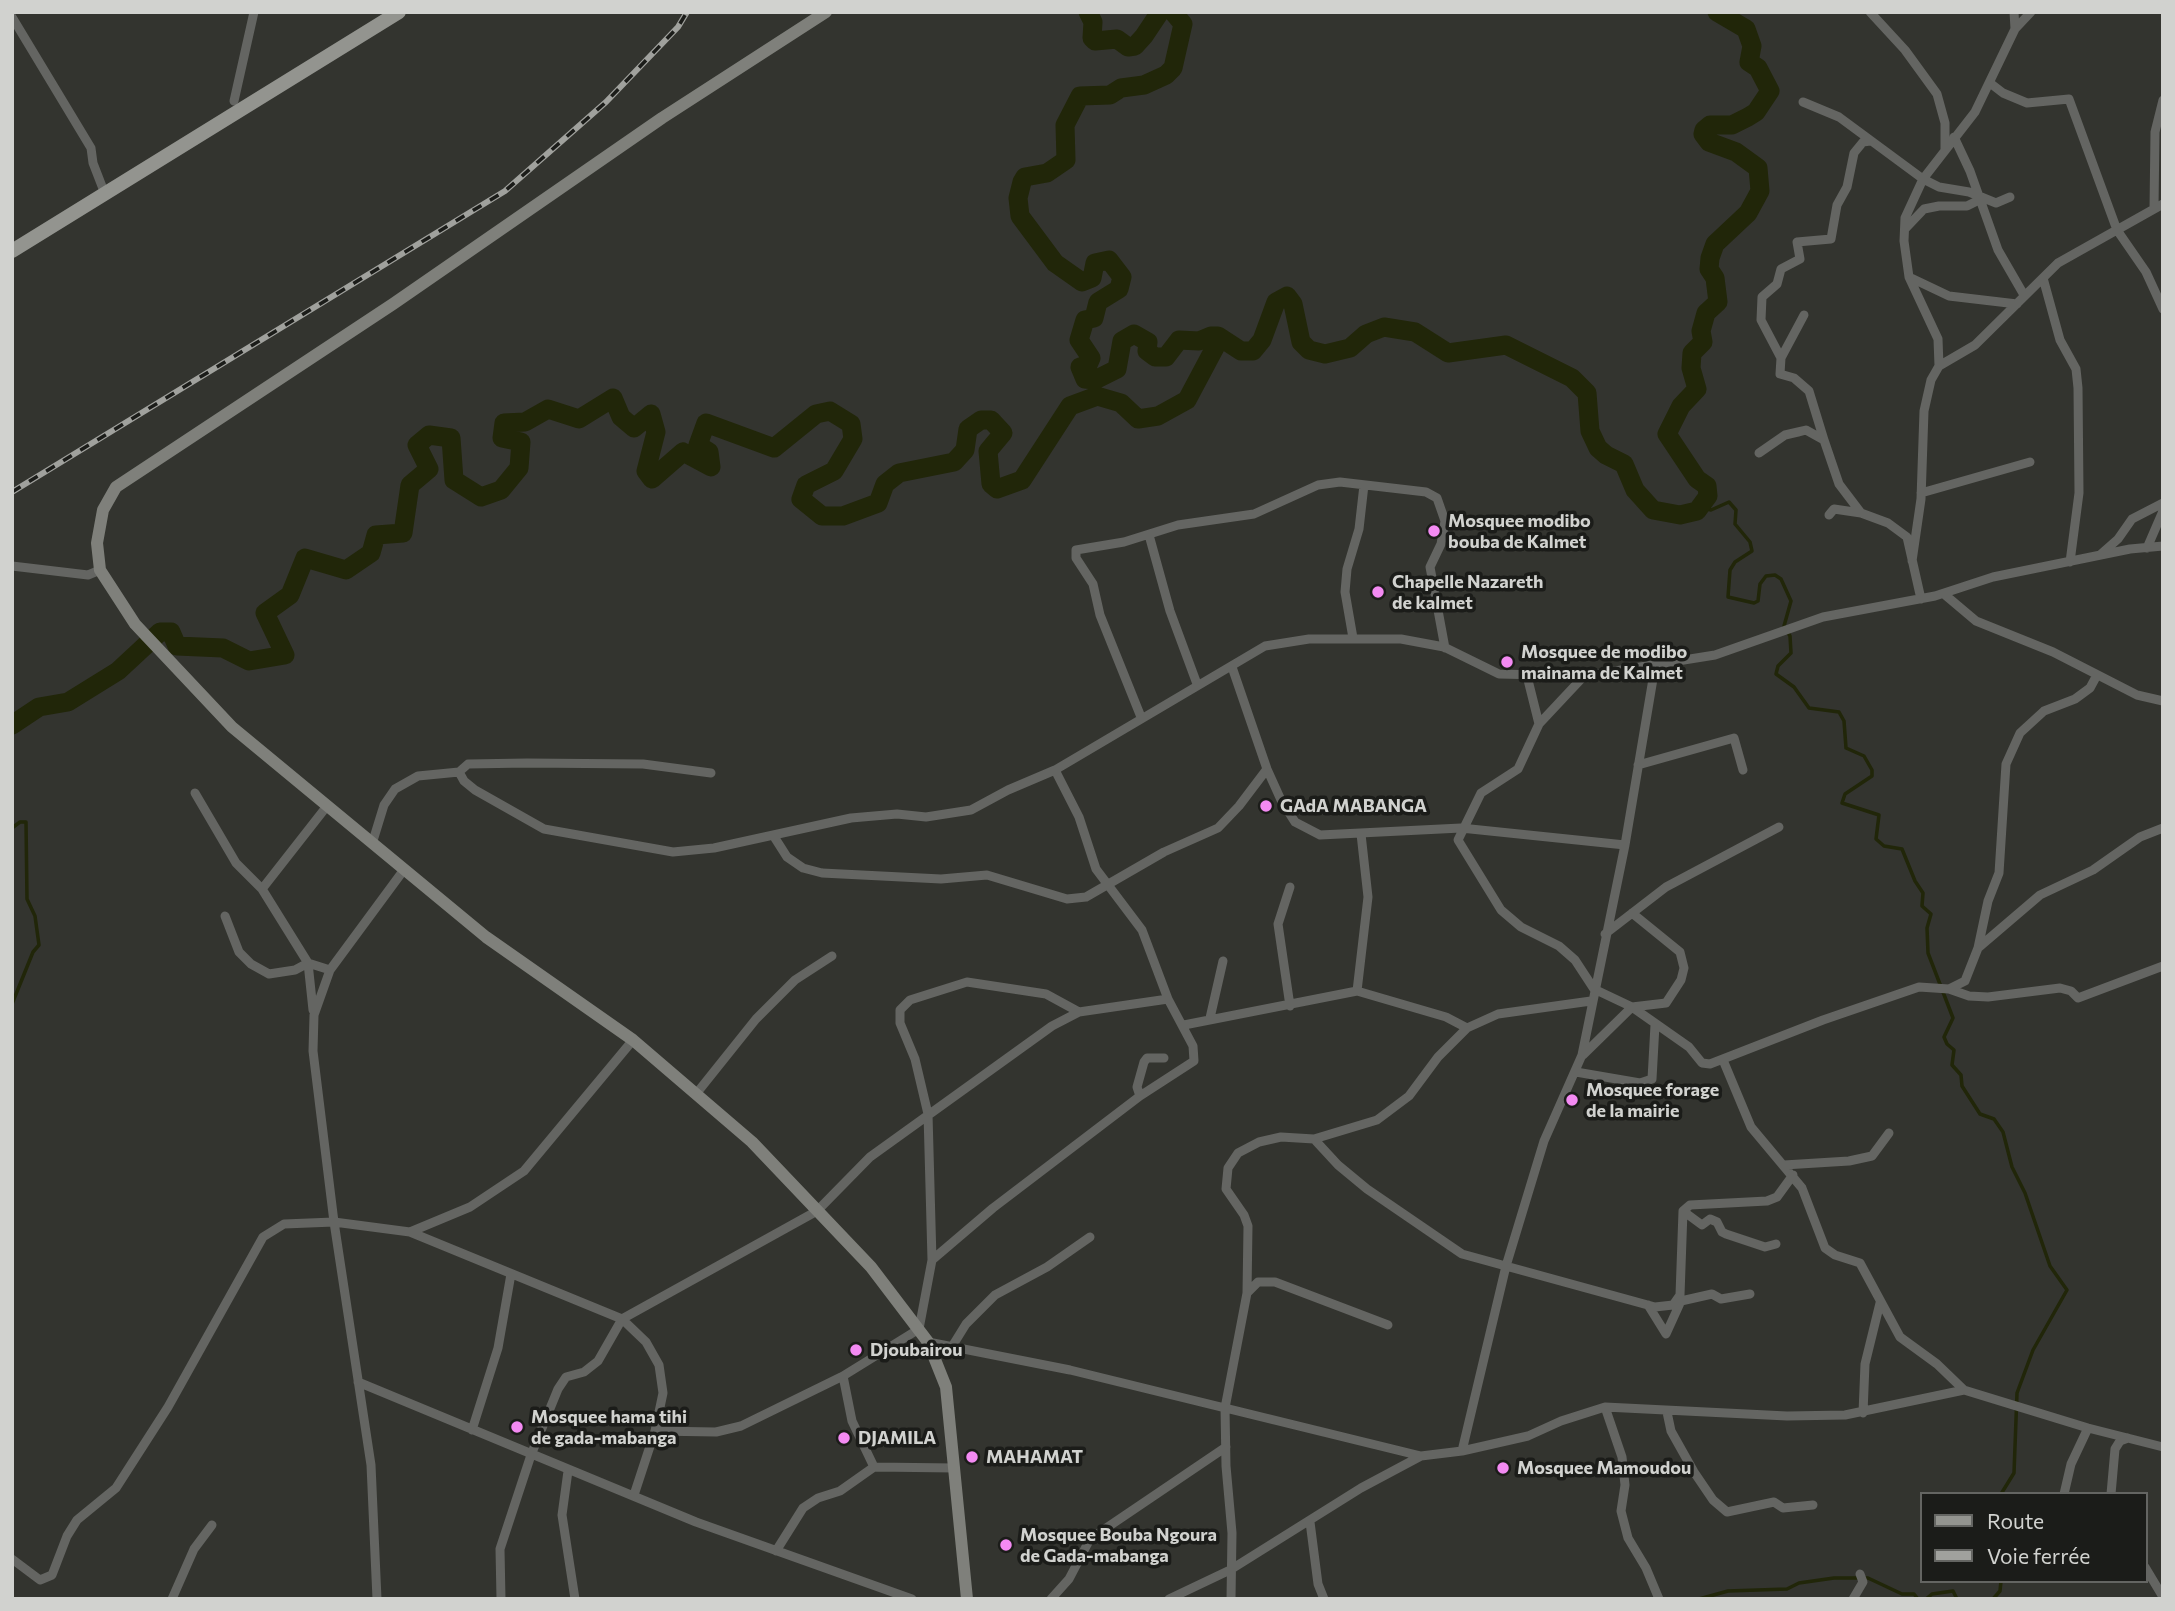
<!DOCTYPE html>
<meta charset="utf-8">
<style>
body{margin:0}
#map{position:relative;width:2175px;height:1611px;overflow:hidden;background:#33342f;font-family:Commissioner,sans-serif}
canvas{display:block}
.frame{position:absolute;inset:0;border:14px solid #d1d2cf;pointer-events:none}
.legend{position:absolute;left:1920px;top:1492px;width:228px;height:91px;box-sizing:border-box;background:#1b1c19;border:2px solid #646562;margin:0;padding:9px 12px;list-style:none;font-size:21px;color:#d1d2cf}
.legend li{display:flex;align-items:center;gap:14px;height:35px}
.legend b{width:35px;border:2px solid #646562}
</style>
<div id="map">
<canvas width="2175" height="1611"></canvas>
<div class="frame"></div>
<ul class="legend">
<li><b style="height:9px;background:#93948f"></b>Route</li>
<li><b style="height:9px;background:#a0a19d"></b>Voie ferrée</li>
</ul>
</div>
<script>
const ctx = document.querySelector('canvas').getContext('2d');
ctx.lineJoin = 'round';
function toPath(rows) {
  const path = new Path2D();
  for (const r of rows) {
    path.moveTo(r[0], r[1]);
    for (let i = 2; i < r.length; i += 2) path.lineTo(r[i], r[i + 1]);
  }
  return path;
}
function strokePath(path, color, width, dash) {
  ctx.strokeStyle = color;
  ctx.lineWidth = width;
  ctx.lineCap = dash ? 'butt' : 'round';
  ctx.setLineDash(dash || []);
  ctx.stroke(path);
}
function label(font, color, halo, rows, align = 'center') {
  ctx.font = font + ' Commissioner,sans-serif';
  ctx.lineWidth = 7;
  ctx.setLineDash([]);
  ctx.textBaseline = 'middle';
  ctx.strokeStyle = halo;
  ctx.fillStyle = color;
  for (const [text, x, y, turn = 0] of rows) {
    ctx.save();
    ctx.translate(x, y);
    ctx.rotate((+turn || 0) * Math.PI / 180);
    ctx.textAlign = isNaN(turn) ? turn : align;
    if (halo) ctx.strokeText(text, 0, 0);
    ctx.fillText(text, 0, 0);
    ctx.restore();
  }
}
const stream = toPath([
 [1701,507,1711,510,1729,502,1736,510,1735,524,1750,542,1752,551,1735,562,1730,570,1728,597,1754,603,1758,601,1760,584,1766,576,1775,575,1781,579,1791,601,1784,626,1790,636,1791,653,1778,666,1776,674,1794,687,1809,708,1839,712,1844,721,1846,748,1864,756,1872,770,1872,776,1845,794,1842,803,1879,815,1876,839,1884,846,1902,849,1915,881,1923,893,1922,906,1931,914,1927,928,1928,953,1953,1018,1944,1037,1947,1044,1954,1050,1952,1065,1961,1075,1962,1086,1980,1114,1994,1119,2003,1132,2012,1167,2025,1193,2050,1266,2067,1290,2033,1350,2017,1393,2014,1473,2001,1494],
 [12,828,20,822,26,822,27,899,35,916,39,945,33,952,12,1004],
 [1699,1599,1728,1591,1787,1589,1799,1583,1834,1578,1868,1578,1902,1594,1914,1594,1918,1599],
 [1926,1599,1932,1594,1953,1591,1957,1599],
 [1993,1599,2000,1591,2001,1581]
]);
const river = toPath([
 [1088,12,1093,22,1092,38,1095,41,1117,39,1128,47,1135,46,1144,36,1160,12],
 [1173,12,1183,24,1173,68,1166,75,1144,85,1121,88,1110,95,1080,96,1065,125,1066,160,1047,173,1025,177,1022,182,1018,198,1020,216,1055,263,1082,282,1092,278,1095,263,1109,260,1122,277,1119,289,1098,302,1094,318,1085,320,1079,340,1091,358,1088,365,1080,367,1085,379,1095,380,1117,369,1122,341,1134,334,1148,342,1147,351,1155,357,1166,357,1179,340,1199,341,1211,336,1218,336,1241,351,1253,351,1262,340,1276,302,1287,296,1293,304,1301,342,1309,350,1325,354,1350,348,1366,334,1384,327,1415,332,1448,353,1506,345,1572,378,1587,393,1590,431,1598,448,1606,455,1624,464,1635,490,1653,510,1680,515,1697,511,1708,496,1707,486,1697,479,1667,434,1681,406,1697,389,1691,368,1692,353,1703,342,1701,331,1706,313,1718,302,1715,278,1709,269,1710,258,1715,244,1748,213,1760,191,1758,168,1736,152,1709,142,1703,134,1704,130,1710,125,1732,125,1748,117,1756,112,1770,91,1758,68,1749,62,1752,46,1746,29,1717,12],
 [12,725,39,707,68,702,118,671,160,632,171,632,177,646,223,648,249,661,285,655,265,613,290,595,305,558,346,570,371,553,376,535,403,533,410,485,429,469,417,445,429,435,451,438,454,480,481,497,501,490,519,468,521,442,502,438,504,423,525,422,548,409,579,419,613,398,621,417,634,428,651,414,656,432,646,471,652,479,683,452,711,467,709,452,698,445,706,423,774,448,816,414,830,411,851,424,853,439,834,471,806,485,801,499,822,516,843,516,878,503,885,484,899,473,954,462,965,450,968,429,981,420,991,420,1003,433,988,451,991,484,997,489,1022,480,1070,406,1097,396,1121,403,1138,419,1158,416,1187,400,1220,338]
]);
const street = toPath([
 [1870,12,1905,50,1937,94,1945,123,1945,149],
 [2014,12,2015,29],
 [12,17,91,148,93,163,105,194],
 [1990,83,2003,93,2027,103,2069,99,2117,230,2146,272,2163,309],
 [234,101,254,12],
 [1803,102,1839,117,1923,179,1939,187,1969,192,1996,203,2010,197],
 [1954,137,1970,171,1998,250,2024,295],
 [2154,209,2155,132,2163,100],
 [1905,229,1924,209,1939,206,1967,206,1981,199],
 [1909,277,1949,296,2017,304],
 [2043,278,2060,340,2076,369,2078,388,2079,493,2070,562],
 [1781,358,1804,315],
 [1939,366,1975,345,2058,263,2163,204],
 [1824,440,1809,391,1794,378,1780,374,1781,358,1761,320,1762,297,1777,284,1781,269,1800,259,1797,242,1831,239,1837,205,1847,187,1854,153,1863,142,1870,141],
 [1759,453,1785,435,1798,432,1806,430,1824,440,1839,484,1861,513,1888,523,1907,537,1921,599],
 [1921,493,2030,462],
 [1829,515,1834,509,1861,513],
 [1149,535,1170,611,1197,684],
 [2147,548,2163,511],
 [2101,554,2118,539,2132,519,2163,503],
 [1912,561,1921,499,1924,411,1931,380,1939,366,1938,339,1909,277,1904,241,1905,218,1923,179,1975,112,2015,29,2031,12],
 [12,566,88,575,100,570],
 [1944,594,1976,621,2053,652,2137,695,2163,701],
 [1353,638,1345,592,1347,569,1359,529,1364,485],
 [1232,667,1267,769,1281,800,1295,822,1320,835,1461,828,1625,845],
 [1527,676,1539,724],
 [1584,676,1539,724,1518,769,1481,793,1458,840,1501,910,1521,927,1559,946,1575,960,1594,989,1632,1007,1689,1047,1702,1063,1710,1064,1823,1020,1919,987,1949,989,1965,981,1978,948,1988,901,1999,873,2006,764,2020,733,2044,711,2075,699,2090,688,2097,675],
 [1141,717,1100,615,1093,584,1076,558,1076,550,1124,542,1178,525,1254,514,1318,485,1340,482,1426,492,1437,498,1445,521,1441,544,1430,567,1445,648],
 [1638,765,1734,738,1743,770],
 [1055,770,1079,817,1096,869,1142,930,1168,999,1193,1046,1194,1061,1140,1096,993,1208,932,1260,928,1114,915,1059,900,1023,900,1010,910,1000,967,982,1046,994,1079,1012],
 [711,773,643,764,527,763,468,764,459,772,464,781,475,790,544,829,673,852,714,848,851,818,897,814,926,817,971,810,1008,790,1055,770,1265,646,1309,639,1401,639,1444,647,1499,674,1584,676,1715,655,1823,617,1935,596,1993,577,2130,549,2163,546],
 [195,793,236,863,262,889,308,963,313,1010],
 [773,835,787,857,803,868,822,873,941,879,987,875,1067,899,1086,897,1164,852,1218,828,1239,806,1267,769],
 [372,844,384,805,395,789,418,776,459,772],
 [262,889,327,806],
 [225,916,239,952,251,964,269,974,295,970,308,963,330,970],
 [1605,934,1666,887,1779,827],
 [1978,948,2040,895,2093,870,2140,837,2163,828],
 [1949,989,1969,996,1988,997,2060,988,2071,991,2078,998,2163,966],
 [1357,991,1368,897,1361,834],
 [1290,1006,1278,924,1290,887],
 [1210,1018,1223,961],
 [1184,1025,1357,991,1446,1017,1467,1028],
 [1583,1055,1632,1007,1666,1003,1681,980,1684,968,1680,952,1632,913],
 [1723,1060,1751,1127,1802,1188,1825,1248,1835,1255,1860,1263,1900,1337,1937,1364,1964,1390],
 [1576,1072,1640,1083,1652,1079,1655,1025],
 [696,1094,756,1019,795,980,832,956],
 [1140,1096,1137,1087,1144,1062,1147,1058,1164,1058],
 [1314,1139,1338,1165,1367,1189,1462,1254,1655,1307,1673,1305,1680,1295,1683,1211,1690,1205,1767,1201,1777,1197,1793,1175],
 [1784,1165,1849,1161,1872,1156,1889,1133],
 [1683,1211,1702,1225,1710,1219,1717,1222,1722,1232,1726,1234,1765,1247,1776,1244],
 [410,1232,470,1207,524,1171,633,1040],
 [1247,1293,1258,1282,1275,1282,1388,1325],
 [1648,1305,1666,1334,1681,1301,1712,1294,1721,1299,1750,1294],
 [928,1342,1070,1370,1421,1456,1462,1451,1528,1436,1561,1421,1605,1407,1787,1416,1845,1415,1964,1390,2088,1428,2163,1447],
 [953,1345,966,1324,995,1295,1047,1267,1090,1237],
 [843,1376,852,1421,874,1467,955,1468],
 [358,1382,696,1522,912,1599],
 [1605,1407,1622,1457,1625,1485,1621,1511,1628,1538,1646,1568,1659,1599],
 [1667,1412,1671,1431,1694,1472,1713,1500,1727,1512,1774,1502,1783,1508,1813,1505],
 [1863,1413,1865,1364,1880,1303],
 [472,1430,498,1348,511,1274],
 [1462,1451,1506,1266,1544,1141,1582,1055,1625,845,1655,667],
 [568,1471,562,1515,575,1599],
 [2064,1494,2071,1464,2088,1428],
 [2111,1494,2115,1449,2120,1441,2128,1438],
 [634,1495,655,1431,716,1432,741,1426,843,1376,919,1329,932,1260],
 [1310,1522,1318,1584,1324,1599],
 [776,1551,803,1508,818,1498,840,1491,874,1467],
 [12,1559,40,1580,52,1575,67,1536,77,1520,116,1488,168,1407,263,1237,284,1224,334,1222,410,1232,622,1319,817,1211,870,1157,1052,1026,1079,1012,1168,999],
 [2145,1567,2163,1597],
 [172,1599,194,1549,212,1525],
 [377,1599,371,1465,334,1222,313,1051,314,1015,330,970,403,871],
 [501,1599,500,1549,531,1455,558,1389,566,1377,584,1372,598,1361,622,1319,646,1342,659,1365,663,1393,655,1431],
 [1051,1599,1069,1579,1090,1539,1226,1447],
 [1169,1599,1230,1570,1361,1488,1421,1456],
 [1231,1599,1232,1533,1226,1466,1225,1408,1247,1293,1248,1226,1244,1215,1226,1189,1228,1168,1238,1153,1259,1142,1281,1137,1314,1139,1377,1120,1409,1096,1438,1057,1467,1028,1498,1014,1591,1001],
 [1853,1599,1863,1582,1860,1574]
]);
const secondary = toPath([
 [826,12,662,118,393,304,116,487,103,510,97,543,100,570,135,624,232,727,486,937,633,1040,752,1142,871,1267,928,1342,946,1387,967,1599]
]);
const primary = toPath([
 [12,251,399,12]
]);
const rail = toPath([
 [12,492,505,191,606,102,678,27,687,12]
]);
const markers = [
 [1434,531,7,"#f38af2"],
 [1378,592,7,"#f38af2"],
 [1507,662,7,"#f38af2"],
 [1266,806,7,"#f38af2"],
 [1572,1100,7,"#f38af2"],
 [856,1350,7,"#f38af2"],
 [517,1427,7,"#f38af2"],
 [844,1438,7,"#f38af2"],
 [972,1457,7,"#f38af2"],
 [1503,1468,7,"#f38af2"],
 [1006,1545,7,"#f38af2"]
];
const poiNames = [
 ["Mosquee modibo",1448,521],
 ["bouba de Kalmet",1448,542],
 ["Chapelle Nazareth",1392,582],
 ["de kalmet",1392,603],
 ["Mosquee de modibo",1521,652],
 ["mainama de Kalmet",1521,673],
 ["GAdA MABANGA",1280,806],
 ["Mosquee forage",1586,1090],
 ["de la mairie",1586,1111],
 ["Djoubairou",870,1350],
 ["Mosquee hama tihi",531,1417],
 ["de gada-mabanga",531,1438],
 ["DJAMILA",858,1438],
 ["MAHAMAT",986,1457],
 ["Mosquee Mamoudou",1517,1468],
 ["Mosquee Bouba Ngoura",1020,1535],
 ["de Gada-mabanga",1020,1556]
];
strokePath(stream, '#212609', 3.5);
strokePath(river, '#212609', 19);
strokePath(street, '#646562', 9);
strokePath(secondary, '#7f807b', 12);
strokePath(primary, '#93948f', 14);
strokePath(rail, '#a0a19d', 6);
strokePath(rail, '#1b1c19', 3.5, [10]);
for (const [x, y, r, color] of markers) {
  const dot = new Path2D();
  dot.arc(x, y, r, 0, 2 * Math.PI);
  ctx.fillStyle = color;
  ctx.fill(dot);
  strokePath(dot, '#1b1c19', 2.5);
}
label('bold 18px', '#d1d2cf', '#1b1c19', poiNames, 'left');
</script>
